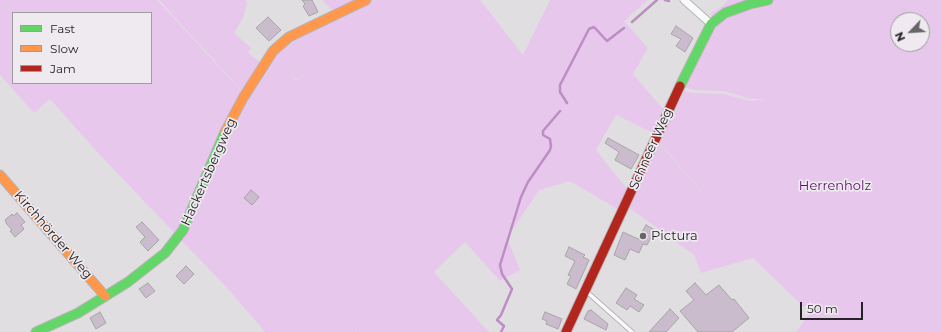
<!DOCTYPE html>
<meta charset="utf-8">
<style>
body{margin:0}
#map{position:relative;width:942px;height:332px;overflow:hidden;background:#e0dee1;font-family:Montserrat,sans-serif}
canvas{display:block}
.legend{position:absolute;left:12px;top:12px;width:140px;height:72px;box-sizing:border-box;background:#eeeaef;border:1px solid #9e9b9f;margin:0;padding:5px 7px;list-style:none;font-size:12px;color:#262426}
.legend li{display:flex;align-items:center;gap:8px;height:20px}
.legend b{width:20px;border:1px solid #9e9b9f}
.north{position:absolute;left:890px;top:12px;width:40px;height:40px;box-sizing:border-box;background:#eeeaef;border:1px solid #9e9b9f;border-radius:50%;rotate:245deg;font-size:11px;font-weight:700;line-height:16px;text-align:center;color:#262426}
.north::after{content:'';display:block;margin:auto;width:14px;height:18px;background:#676567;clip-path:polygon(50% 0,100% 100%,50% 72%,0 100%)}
.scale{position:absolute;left:800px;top:302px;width:63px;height:18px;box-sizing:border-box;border:2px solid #262426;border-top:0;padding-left:5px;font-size:12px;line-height:14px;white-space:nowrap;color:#262426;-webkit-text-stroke:3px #eeeaef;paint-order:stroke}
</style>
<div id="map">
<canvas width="942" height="332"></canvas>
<ul class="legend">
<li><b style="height:5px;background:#63d668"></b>Fast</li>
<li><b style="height:5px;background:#ff974d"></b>Slow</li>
<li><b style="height:5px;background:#b3261e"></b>Jam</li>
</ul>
<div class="north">N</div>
<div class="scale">50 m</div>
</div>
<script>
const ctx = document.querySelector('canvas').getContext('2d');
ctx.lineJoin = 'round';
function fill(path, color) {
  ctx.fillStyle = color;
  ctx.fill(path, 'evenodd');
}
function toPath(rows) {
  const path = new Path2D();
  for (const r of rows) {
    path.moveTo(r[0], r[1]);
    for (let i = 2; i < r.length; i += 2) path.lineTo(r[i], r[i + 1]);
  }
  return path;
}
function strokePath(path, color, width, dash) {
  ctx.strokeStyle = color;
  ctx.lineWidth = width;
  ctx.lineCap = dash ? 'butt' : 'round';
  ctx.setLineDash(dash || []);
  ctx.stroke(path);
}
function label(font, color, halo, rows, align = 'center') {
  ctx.font = font + ' Montserrat,sans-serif';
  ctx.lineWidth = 3.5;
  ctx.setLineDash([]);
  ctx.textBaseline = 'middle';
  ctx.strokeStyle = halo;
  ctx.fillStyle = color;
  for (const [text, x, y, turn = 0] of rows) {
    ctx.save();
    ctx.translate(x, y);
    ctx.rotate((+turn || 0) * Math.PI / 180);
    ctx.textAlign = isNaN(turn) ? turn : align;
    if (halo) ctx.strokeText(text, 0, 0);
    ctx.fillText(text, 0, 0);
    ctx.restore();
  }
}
const green = toPath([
 [0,0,157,0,247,97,275,54,284,46,294,80,306,77,294,79,284,46,291,39,338,16,322,0,480,0,523,55,522,57,550,0,648,0,624,21,648,48,633,74,664,110,653,133,616,115,596,150,628,190,619,210,570,181,539,190,507,238,520,270,500,281,465,242,434,272,489,332,356,332,357,329,355,332,265,332,229,290,98,153,50,99,34,113,0,75],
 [13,13,151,13,151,83,13,83],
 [159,0,246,0,247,4,243,18,234,33,251,48,248,53,261,63,243,92],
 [728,0,942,0,942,332,796,332,810,313,753,258,701,273,694,255,714,240,694,255,628,207,659,143,732,227,659,142,684,91,694,93,724,94,750,101,766,99,751,99,724,91,694,90,683,87,714,23,711,13,720,8],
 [898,20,922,20,922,44,898,44]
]);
const stream = toPath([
 [665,0,669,1],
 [632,22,657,0],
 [567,103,560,92,560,85,589,29,594,27,607,41,624,28],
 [501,332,504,326,497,320,501,315,512,289,502,274,500,265,521,197,528,182,550,150,551,146,550,139,543,135,543,131,560,111]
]);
const building = toPath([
 [302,0,312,0,318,12,309,16,303,6,305,4,302,0],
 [268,17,281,30,269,41,256,28,268,17],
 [676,26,693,38,685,52,676,46,681,39,671,34,676,26],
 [608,138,639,155,631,169,615,160,619,152,605,143,608,138],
 [251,190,259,197,252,205,244,198,251,190],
 [17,213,25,222,21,225,24,229,15,237,10,231,12,230,6,223,6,222,5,220,12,214,13,216,17,213],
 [142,222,159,240,148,251,140,242,145,237,136,227,142,222],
 [646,225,655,230,647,245,643,244,639,253,630,249,625,260,614,255,623,232,638,239,646,225],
 [569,247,585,255,583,257,589,260,576,289,567,284,571,276,568,275,575,261,565,256,569,247],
 [186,266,194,274,184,284,176,276,186,266],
 [148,283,155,291,146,298,139,289,148,283],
 [695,283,706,295,719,285,732,300,734,299,749,318,732,332,698,332,680,311,694,300,686,291,695,283],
 [626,288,637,295,634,299,644,305,639,312,630,306,627,310,616,303,626,288],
 [670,309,679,318,666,332,649,332,670,309],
 [591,310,608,324,606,330,584,319,588,311,591,310],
 [100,312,106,323,96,329,90,318,100,312],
 [545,312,562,319,558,329,546,324,547,321,542,319,545,312]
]);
const lane = toPath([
 [587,292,632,332]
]);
const street = toPath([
 [684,0,711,24]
]);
const fast = toPath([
 [680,86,711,24,725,13,750,4,768,0],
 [36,332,78,313,128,282,165,253,183,230,225,132]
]);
const slow = toPath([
 [225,132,243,98,273,51,289,37,366,0],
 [0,175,105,296]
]);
const jam = toPath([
 [566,332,680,86]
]);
const markers = [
 [643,236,4,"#676567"]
];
const streetNames = [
 ["Schneer Weg",651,149,-66],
 ["Hackertsbergweg",209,172,-66],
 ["Kirchhörder Weg",53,235,49]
];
const parkNames = [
 ["Herrenholz",835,186]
];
const poiNames = [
 ["Pictura",651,236]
];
fill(green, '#e8c7ed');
strokePath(stream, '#bc8ec3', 2.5);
fill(building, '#cabccc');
strokePath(building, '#a7a5a7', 1);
strokePath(lane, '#b6b5b7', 5.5);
strokePath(street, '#b6b5b7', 9);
strokePath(fast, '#b6b5b7', 11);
strokePath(slow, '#b6b5b7', 11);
strokePath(jam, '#b6b5b7', 11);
strokePath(lane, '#fafafa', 3.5);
strokePath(street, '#fafafa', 7);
strokePath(fast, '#63d668', 9);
strokePath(slow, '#ff974d', 9);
strokePath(jam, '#b3261e', 9);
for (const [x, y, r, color] of markers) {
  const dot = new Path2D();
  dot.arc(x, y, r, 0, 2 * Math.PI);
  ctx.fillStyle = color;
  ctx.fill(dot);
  strokePath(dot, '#eeeaef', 1.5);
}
label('13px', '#262426', '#eeeaef', streetNames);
label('13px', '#600c6c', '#eeeaef', parkNames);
label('13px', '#262426', '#eeeaef', poiNames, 'left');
</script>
